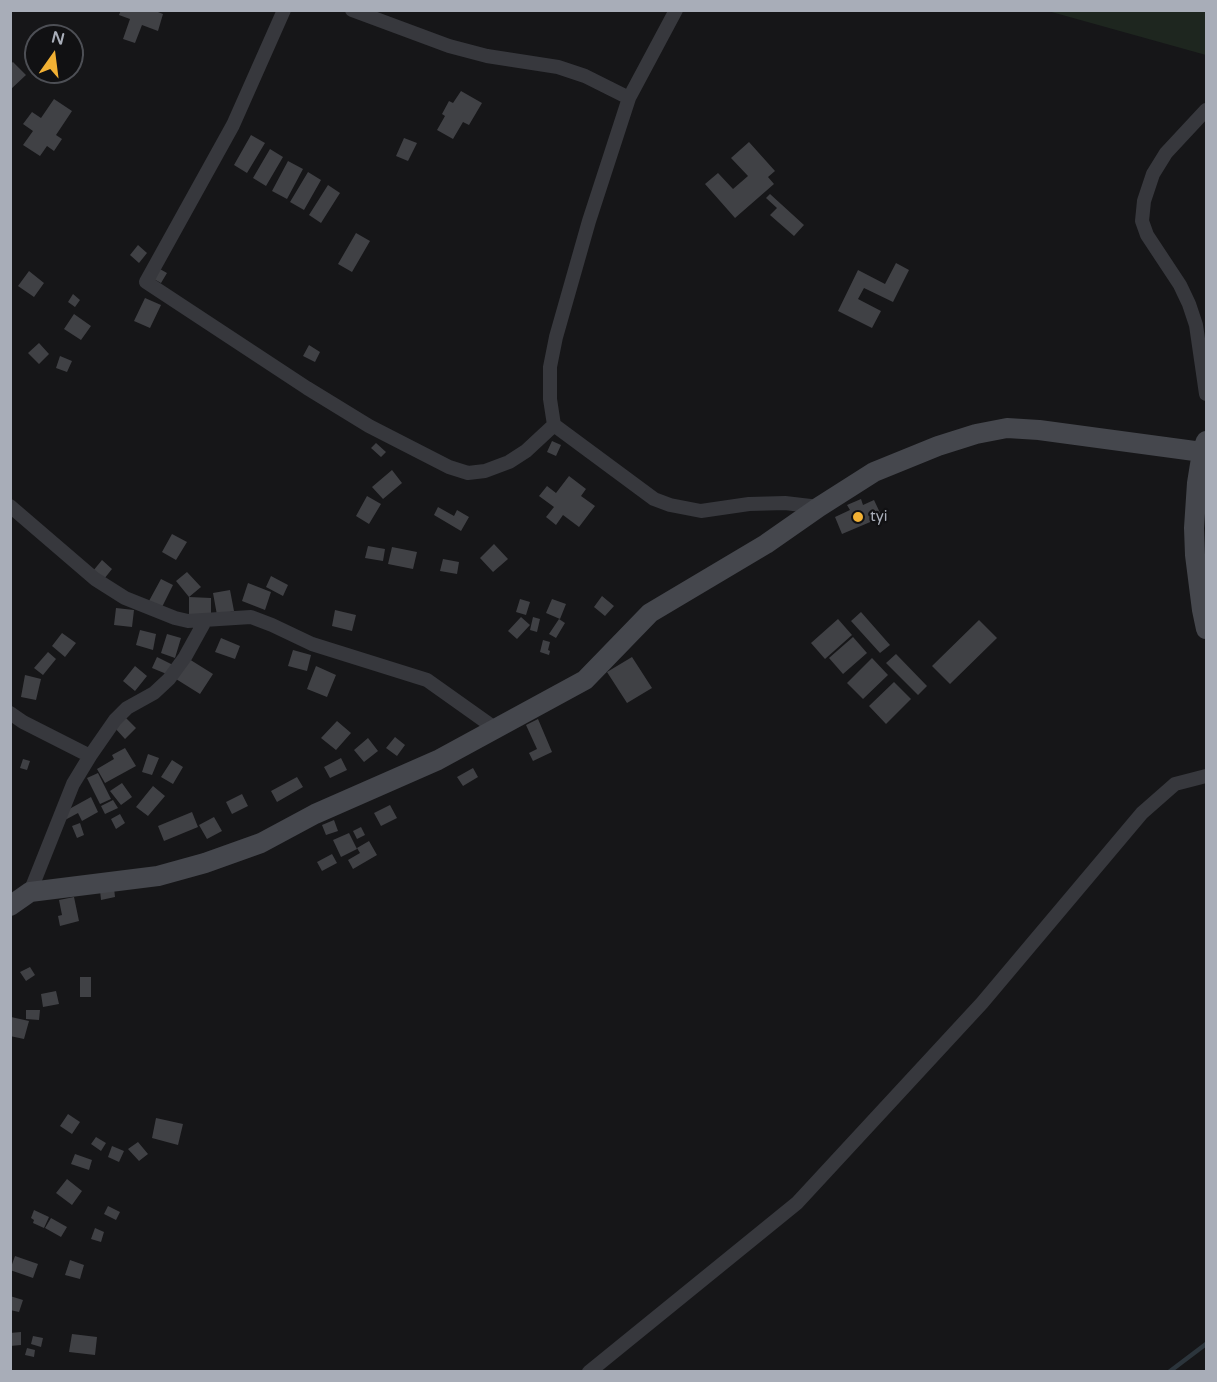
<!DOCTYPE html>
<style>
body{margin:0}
#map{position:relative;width:1217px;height:1382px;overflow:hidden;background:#161618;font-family:"Varela Round",sans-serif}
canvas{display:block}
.frame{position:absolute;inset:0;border:12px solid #a8adb8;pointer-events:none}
.north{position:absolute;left:24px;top:24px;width:60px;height:60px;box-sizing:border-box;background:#111113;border:2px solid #4d4f55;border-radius:50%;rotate:14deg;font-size:16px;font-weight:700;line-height:24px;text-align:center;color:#a8adb8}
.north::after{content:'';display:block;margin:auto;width:21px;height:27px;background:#f2b134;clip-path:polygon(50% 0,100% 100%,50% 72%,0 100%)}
</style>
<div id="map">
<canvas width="1217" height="1382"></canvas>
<div class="frame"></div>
<div class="north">N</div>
</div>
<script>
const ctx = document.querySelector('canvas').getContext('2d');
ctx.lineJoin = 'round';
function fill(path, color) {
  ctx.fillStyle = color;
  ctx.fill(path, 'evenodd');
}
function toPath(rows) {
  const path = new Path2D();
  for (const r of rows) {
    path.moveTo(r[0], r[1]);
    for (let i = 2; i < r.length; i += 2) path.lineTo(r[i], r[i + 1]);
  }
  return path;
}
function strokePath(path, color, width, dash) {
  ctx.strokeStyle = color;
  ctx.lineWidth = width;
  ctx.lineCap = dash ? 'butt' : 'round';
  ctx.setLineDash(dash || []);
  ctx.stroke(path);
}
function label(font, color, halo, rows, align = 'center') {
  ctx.font = font + ' "Varela Round",sans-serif';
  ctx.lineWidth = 4.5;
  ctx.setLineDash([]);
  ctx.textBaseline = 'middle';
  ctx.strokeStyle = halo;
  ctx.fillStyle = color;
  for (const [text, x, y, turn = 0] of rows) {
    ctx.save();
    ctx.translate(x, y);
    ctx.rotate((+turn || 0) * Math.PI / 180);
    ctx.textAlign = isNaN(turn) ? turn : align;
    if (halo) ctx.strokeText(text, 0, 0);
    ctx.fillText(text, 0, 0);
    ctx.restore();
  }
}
const green = toPath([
 [1048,11,1206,11,1206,55]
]);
const stream = toPath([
 [1169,1372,1206,1344]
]);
const building = toPath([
 [121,10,153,10,163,14,158,31,142,25,135,43,123,39,130,19,119,15],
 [13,62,26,75,10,90,10,64],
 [461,91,482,103,469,125,463,122,453,139,437,130,445,116,442,114,449,101,453,103],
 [54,99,72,111,56,135,62,139,54,151,47,146,40,156,23,145,33,131,23,124,32,112,41,118],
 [251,135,265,143,247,173,234,165],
 [404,138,417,143,408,161,396,156],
 [749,142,775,171,768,177,774,184,735,218,705,184,718,173,733,189,748,176,731,158],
 [270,149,283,157,266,186,253,178],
 [288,161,303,169,287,199,272,191],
 [308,172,321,180,304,210,290,202],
 [328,185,340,193,321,223,309,215],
 [770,194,804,225,794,236,770,215,777,208,766,198],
 [356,233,370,241,352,272,338,264],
 [138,245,147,253,139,263,130,255],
 [896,263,909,270,893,302,864,288,858,299,881,311,872,328,838,311,858,270,885,284],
 [158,268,167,273,161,283,152,278],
 [29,271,44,283,34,297,18,286],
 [73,294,80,300,75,307,68,302],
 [145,298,161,305,150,328,134,321],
 [74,314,91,326,81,340,64,329],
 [39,343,49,354,39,364,28,353],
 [309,345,320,352,315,362,303,356],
 [60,356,72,361,67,372,56,368],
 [552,441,561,445,556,456,547,452],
 [376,443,386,452,381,457,371,448],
 [392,470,402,483,383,499,372,487],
 [569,476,586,489,581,496,595,506,579,527,563,515,556,525,546,517,554,507,539,496,547,486,556,493],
 [367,496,381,504,369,524,356,516],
 [861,499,863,505,874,500,882,517,842,534,835,517,850,510,847,505],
 [438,507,454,516,457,510,469,517,461,531,434,515],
 [172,534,187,542,176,560,162,552],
 [494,544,508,559,493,572,480,558],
 [368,546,385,549,383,561,365,558],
 [392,547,417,552,413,569,388,564],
 [443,559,459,562,457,574,440,571],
 [102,560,112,569,104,579,93,571],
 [187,572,201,587,189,597,211,598,211,616,189,615,189,597,176,581],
 [271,576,288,585,283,596,266,587],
 [161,579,173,585,162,607,149,601],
 [248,583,271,592,265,610,242,601],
 [230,590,234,611,217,615,213,593],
 [602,596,614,606,605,616,594,607],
 [520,599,530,602,526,615,516,612],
 [552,599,566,604,560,619,546,613],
 [116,608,134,610,132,627,114,625],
 [335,610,356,615,352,631,332,626],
 [861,612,890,645,880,653,851,621],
 [521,617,530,625,517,639,508,631],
 [533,617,540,619,537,632,530,630],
 [559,619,565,623,556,638,549,634],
 [838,619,852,635,825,659,811,643],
 [979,620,997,638,950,684,932,666],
 [140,630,156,634,153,650,136,645],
 [62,633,76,643,65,657,52,646],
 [167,634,181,638,175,658,161,653],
 [853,637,867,653,843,674,829,658],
 [221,638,240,646,235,659,215,652],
 [543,640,550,642,548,650,550,651,549,655,540,652],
 [293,650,311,655,307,671,288,666],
 [48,652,56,659,43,675,34,668],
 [896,654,927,686,918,695,886,663],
 [157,657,173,665,169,675,152,668],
 [632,657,652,688,627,703,607,672],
 [872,658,888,675,863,699,847,683],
 [189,659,213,674,200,694,176,679],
 [135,666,147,676,135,691,123,681],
 [316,666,336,675,327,697,307,689],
 [25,675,41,679,36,700,21,697],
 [894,682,911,699,886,724,869,706],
 [125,717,136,728,125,739,114,727],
 [538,719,552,752,533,761,529,753,537,749,526,725],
 [337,721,351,733,336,750,321,738],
 [395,737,405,745,397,756,386,748],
 [368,738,378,751,364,762,354,750],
 [125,748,136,766,105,783,97,769,114,759,112,755],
 [148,754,159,758,152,775,142,772],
 [341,758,347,770,330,778,324,767],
 [23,759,30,761,27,770,20,768],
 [172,760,183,767,173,784,161,777],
 [473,768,478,777,463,786,457,777],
 [98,773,111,799,100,804,87,778],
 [297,777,303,787,277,802,271,791],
 [122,783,132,797,121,805,110,791],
 [153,786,165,796,148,816,136,807],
 [242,794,248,806,232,814,226,802],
 [91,797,98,812,82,821,78,813,65,820,62,813],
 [113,800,118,808,105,814,101,806],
 [390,805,397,818,381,826,374,813],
 [192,812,198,827,164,841,158,826],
 [120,814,125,823,116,829,111,819],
 [214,817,222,831,207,839,199,825],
 [334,820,338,831,326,835,322,825],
 [80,823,84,835,77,838,72,826],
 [361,827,365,835,357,839,353,831],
 [349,833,357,849,341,857,333,840],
 [369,841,377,855,353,869,348,860,360,853,357,848],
 [332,854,337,863,322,871,317,862],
 [114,888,115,897,101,900,100,890],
 [74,897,79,921,60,926,58,916,62,915,59,900],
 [30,967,35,975,26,981,20,972],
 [80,977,91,977,91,997,80,997],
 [56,991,59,1004,43,1007,41,994],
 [26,1010,40,1010,39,1020,26,1019],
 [11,1017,29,1021,24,1039,10,1036],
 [68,1114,80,1122,72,1134,60,1126],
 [156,1118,183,1124,178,1145,152,1138],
 [96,1137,106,1143,101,1151,91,1144],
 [138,1142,148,1154,139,1161,128,1149],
 [112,1146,124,1151,119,1162,108,1157],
 [75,1154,92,1160,89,1170,71,1164],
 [67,1179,82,1191,72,1205,56,1193],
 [108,1206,120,1212,116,1220,104,1214],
 [34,1210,49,1217,44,1228,33,1223,34,1220,31,1218],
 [51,1218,67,1227,61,1237,45,1228],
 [95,1228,104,1232,101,1242,91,1239],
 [15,1256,38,1264,33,1278,10,1270],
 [70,1260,84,1265,80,1279,65,1275],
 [10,1296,23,1300,19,1312,10,1310],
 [21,1332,21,1345,10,1346,10,1333],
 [72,1334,97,1337,95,1355,69,1352],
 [33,1336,43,1338,41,1347,31,1344],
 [27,1348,35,1350,34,1357,25,1355]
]);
const street = toPath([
 [284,10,233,125,146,282,307,388,369,426,449,467,468,473,485,471,509,462,526,451,554,425],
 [352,10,449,46,487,56,558,67,585,76,629,98],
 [676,10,629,98,589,221,556,337,550,367,550,399,554,425,654,499,670,505,701,511,749,504,785,503,819,507],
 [1206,110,1166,153,1153,174,1144,201,1142,221,1147,235,1180,285,1189,304,1196,325,1206,394],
 [10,506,95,579,125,598,175,618,188,621,251,617,272,625,312,644,427,680,496,729],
 [10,713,23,722,90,756],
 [30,892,73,784,90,756,115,720,127,708,154,693,169,679,185,657,205,621],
 [589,1372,797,1203,982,1003,1142,813,1175,784,1206,776]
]);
const secondary = toPath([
 [1206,441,1202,452,1197,483,1194,528,1195,555,1202,610,1206,629],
 [10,906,30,892,158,876,205,863,261,843,315,814,438,760,585,680,650,613,766,544,819,507,874,472,938,446,976,434,1007,428,1039,430,1202,452]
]);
const markers = [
 [858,517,6,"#f2b134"]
];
const poiNames = [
 ["tyi",870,517]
];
fill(green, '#1e261f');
strokePath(stream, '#2c353c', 4.5);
fill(building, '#404145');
strokePath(street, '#37383d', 14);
strokePath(secondary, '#45474d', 20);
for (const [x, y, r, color] of markers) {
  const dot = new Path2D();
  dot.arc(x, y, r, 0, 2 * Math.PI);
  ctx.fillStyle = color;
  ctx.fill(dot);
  strokePath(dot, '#111113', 2);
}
label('15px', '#a8adb8', '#111113', poiNames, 'left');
</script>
